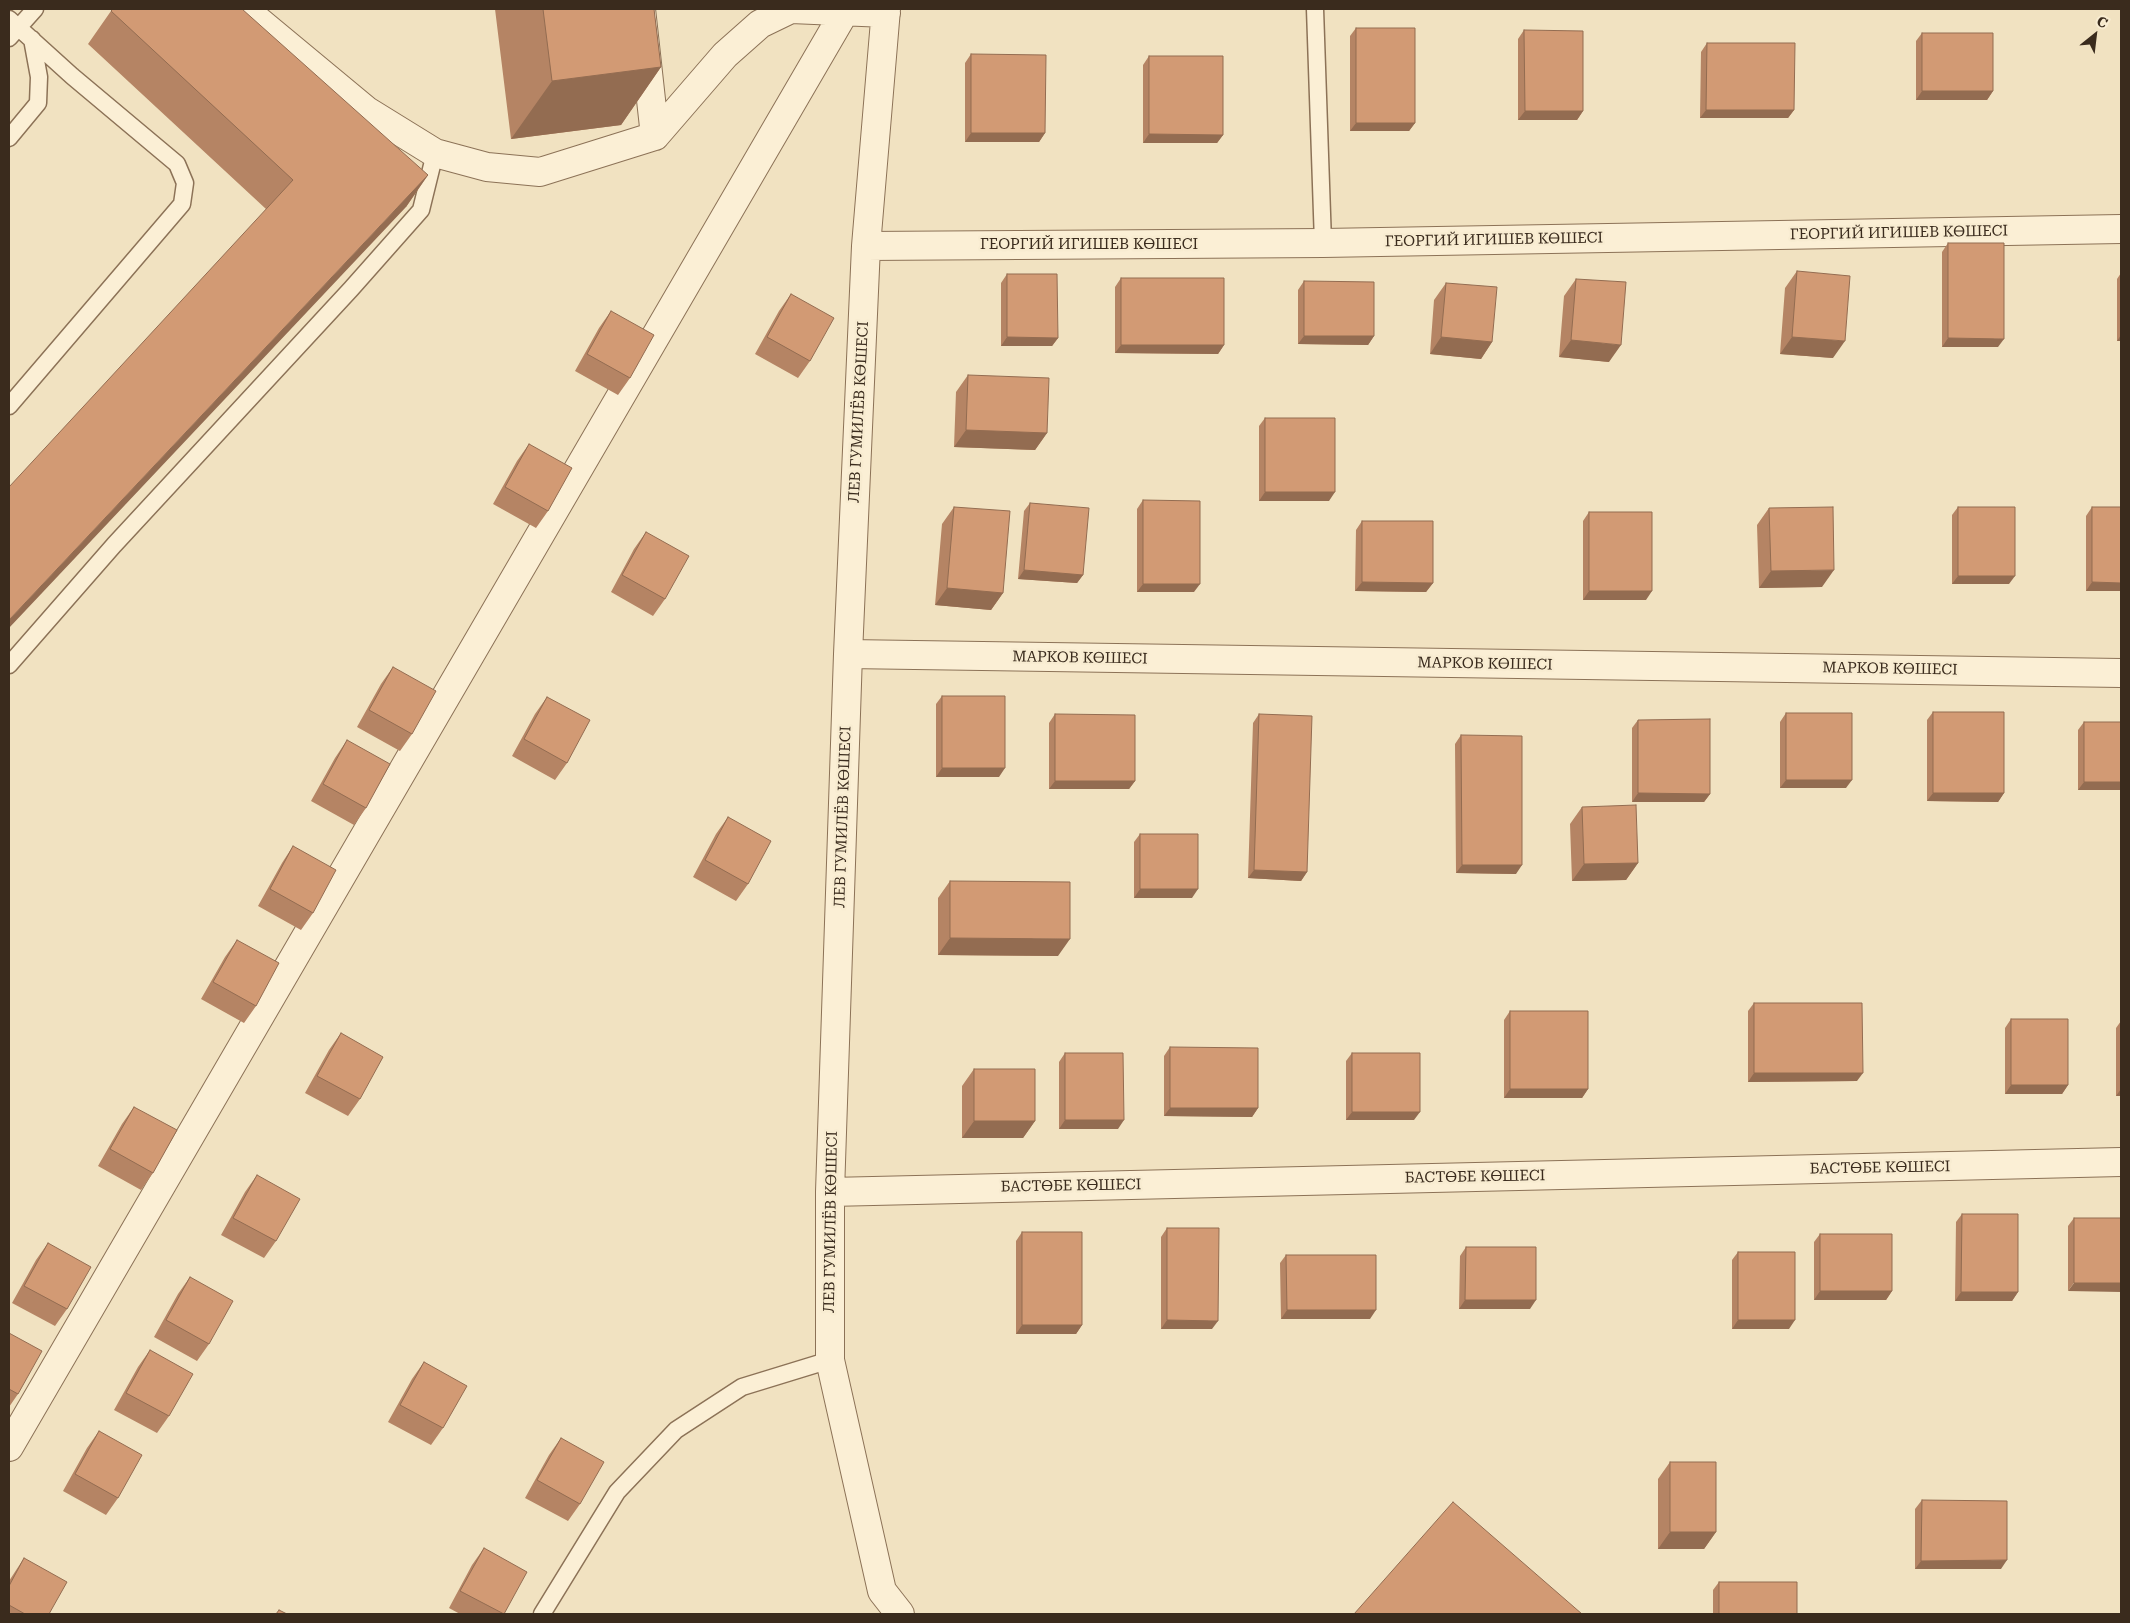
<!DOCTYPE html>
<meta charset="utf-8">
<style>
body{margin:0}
#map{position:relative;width:2130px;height:1623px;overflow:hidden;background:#f1e2c1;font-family:"Roboto Serif",serif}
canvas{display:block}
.frame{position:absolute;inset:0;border:10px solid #3a2b1d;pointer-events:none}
.north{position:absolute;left:2070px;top:10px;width:50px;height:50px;-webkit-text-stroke:4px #f8ecd1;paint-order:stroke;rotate:29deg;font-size:14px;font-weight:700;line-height:20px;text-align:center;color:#3a2b1d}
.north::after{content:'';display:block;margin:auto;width:18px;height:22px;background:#3a2b1d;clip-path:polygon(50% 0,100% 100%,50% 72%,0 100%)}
</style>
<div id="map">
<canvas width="2130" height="1623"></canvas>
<div class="frame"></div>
<div class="north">С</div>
</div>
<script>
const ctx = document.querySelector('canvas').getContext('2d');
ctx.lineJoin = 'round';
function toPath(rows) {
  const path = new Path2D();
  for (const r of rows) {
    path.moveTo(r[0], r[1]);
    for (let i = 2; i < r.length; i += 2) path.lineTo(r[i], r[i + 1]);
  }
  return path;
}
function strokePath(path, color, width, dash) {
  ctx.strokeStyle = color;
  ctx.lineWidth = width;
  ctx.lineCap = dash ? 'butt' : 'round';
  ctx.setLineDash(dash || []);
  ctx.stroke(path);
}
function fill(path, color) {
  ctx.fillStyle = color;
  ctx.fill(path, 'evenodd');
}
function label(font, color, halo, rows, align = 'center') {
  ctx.font = font + ' "Roboto Serif",serif';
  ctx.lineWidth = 5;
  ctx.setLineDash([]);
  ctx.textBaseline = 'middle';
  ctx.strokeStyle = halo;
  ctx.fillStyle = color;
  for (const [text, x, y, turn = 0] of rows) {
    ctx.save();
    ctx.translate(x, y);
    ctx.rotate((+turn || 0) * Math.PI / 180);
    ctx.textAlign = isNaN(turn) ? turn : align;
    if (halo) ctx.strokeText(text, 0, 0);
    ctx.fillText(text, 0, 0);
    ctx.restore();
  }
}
const service = toPath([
 [1315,9,1323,243],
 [9,19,72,76,177,164,185,183,182,204,9,406],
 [9,38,35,9],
 [9,138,38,103,39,77,32,39],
 [9,665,114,545,351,289,421,210,435,153],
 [542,1614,617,1492,676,1430,742,1387,830,1360]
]);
const minor = toPath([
 [244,9,367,111,435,153,487,167,540,172,655,136,725,55,760,24,791,9,886,13],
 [641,9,655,136],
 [886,9,866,246,848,654,830,1192,830,1360,882,1591,900,1614],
 [866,246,1323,243,2121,229],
 [848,654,2121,673],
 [830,1192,2121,1162],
 [9,1447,845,11]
]);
const wall = toPath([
 [495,9,654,9,661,67,621,125,511,139],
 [111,11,428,175,406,207,266,209,88,44],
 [1356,28,1415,123,1409,131,1350,131,1350,36],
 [1524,30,1583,111,1577,120,1518,120,1518,39],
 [1922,33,1993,91,1987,100,1916,100,1916,41],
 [1707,43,1794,110,1788,118,1700,118,1701,52],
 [971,54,1045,133,1039,142,965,142,965,63],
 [1149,56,1223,135,1217,143,1143,143,1143,65],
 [1948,243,1998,347,1942,347,1942,252],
 [1797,271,1833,358,1780,354,1785,288],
 [2121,273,2121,341,2117,341,2117,279],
 [1007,274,1058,338,1052,346,1001,346,1001,283],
 [1121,278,1224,345,1218,354,1115,353,1115,287],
 [1576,279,1609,362,1559,357,1564,296],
 [1304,281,1374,336,1368,345,1298,344,1298,290],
 [1446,283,1492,342,1481,359,1430,354,1434,300],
 [791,294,810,361,798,378,755,354,779,311],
 [611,311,630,378,618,395,575,371,599,328],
 [968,375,1047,433,1035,450,954,447,956,392],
 [1265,418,1329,501,1259,501,1259,426],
 [529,444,548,511,536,528,493,504,517,461],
 [1143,500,1194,592,1137,592,1137,509],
 [1030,503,1083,575,1077,583,1018,579,1024,511],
 [954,507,1003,593,991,610,935,605,942,524],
 [1958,507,2009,584,1952,584,1952,515],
 [2092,507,2121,507,2121,591,2086,591,2086,516],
 [1769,508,1822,587,1759,588,1757,525],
 [1589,512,1646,600,1583,600,1583,521],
 [1362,521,1433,583,1426,592,1355,591,1356,530],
 [646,532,665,599,653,616,611,592,634,549],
 [393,667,412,734,400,751,357,727,381,684],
 [942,696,999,777,936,777,936,704],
 [547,697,567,763,555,780,512,756,535,714],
 [1933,712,2004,793,1998,802,1927,801,1927,720],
 [1786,713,1846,788,1780,788,1780,722],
 [1055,714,1135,781,1129,789,1049,789,1049,723],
 [1259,714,1307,872,1301,881,1248,878,1253,723],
 [1638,720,1710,794,1704,802,1632,802,1632,728],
 [2084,722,2121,722,2121,790,2078,790,2078,730],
 [1461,735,1516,874,1456,873,1455,744],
 [347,740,366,808,354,825,311,801,335,758],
 [1582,807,1638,863,1626,880,1572,881,1570,824],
 [728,817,748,884,736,901,693,877,716,834],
 [1140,834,1192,898,1134,898,1134,842],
 [293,846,313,913,301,930,258,906,282,863],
 [950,881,1058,956,938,955,938,898],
 [237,940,256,1006,244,1023,201,999,225,957],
 [1754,1003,1857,1081,1748,1082,1748,1011],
 [1510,1011,1588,1089,1582,1098,1504,1098,1504,1020],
 [2011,1019,2068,1085,2062,1094,2005,1094,2005,1028],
 [2121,1021,2121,1096,2116,1096,2116,1028],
 [341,1033,360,1099,348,1116,305,1093,329,1050],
 [1170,1047,1258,1108,1252,1117,1164,1116,1164,1056],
 [1065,1053,1118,1129,1059,1129,1059,1062],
 [1352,1053,1414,1120,1346,1120,1346,1061],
 [974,1069,1035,1121,1023,1138,962,1138,962,1086],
 [134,1107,153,1173,141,1190,98,1166,122,1124],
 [257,1175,276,1241,264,1258,221,1235,245,1192],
 [1962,1214,2018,1292,2012,1301,1955,1301,1956,1222],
 [2074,1218,2121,1218,2068,1291,2068,1226],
 [1167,1228,1212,1329,1161,1329,1161,1237],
 [1022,1232,1082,1325,1076,1334,1016,1334,1016,1241],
 [1820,1234,1892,1291,1886,1300,1814,1300,1814,1242],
 [48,1243,67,1309,55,1326,12,1303,36,1260],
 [1466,1247,1530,1309,1459,1309,1460,1256],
 [1738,1252,1789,1329,1732,1329,1732,1260],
 [1286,1255,1370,1319,1281,1319,1280,1263],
 [190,1277,209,1344,197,1361,154,1337,178,1294],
 [9,1333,18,1394,9,1407],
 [150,1350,169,1416,157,1433,114,1410,138,1367],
 [424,1362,443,1428,431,1445,388,1422,412,1379],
 [99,1431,118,1498,106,1515,63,1491,87,1448],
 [561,1438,580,1504,568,1521,525,1498,549,1455],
 [1670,1462,1716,1532,1704,1549,1658,1549,1658,1479],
 [1922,1500,2001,1569,1915,1569,1915,1509],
 [484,1548,504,1614,460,1614,449,1608,472,1565],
 [24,1558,49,1614,9,1614,9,1581],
 [1719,1582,1797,1614,1713,1614,1713,1590]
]);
const shadedWall = toPath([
 [661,67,621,125,511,139,552,81],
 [1922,91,1993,91,1987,100,1916,100],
 [1706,110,1794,110,1788,118,1700,118],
 [1525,111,1583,111,1577,120,1518,120],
 [1356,123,1415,123,1409,131,1350,131],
 [971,133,1045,133,1039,142,965,142],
 [1149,134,1223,135,1217,143,1143,143],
 [428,175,406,207,9,628,9,620],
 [2121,335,2121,341,2117,341],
 [1304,336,1374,336,1368,345,1298,344],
 [1007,337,1058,338,1052,346,1001,346],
 [1441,337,1492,342,1481,359,1430,354],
 [1792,337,1845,341,1833,358,1780,354],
 [1948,338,2004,339,1998,347,1942,347],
 [1571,340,1621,345,1609,362,1559,357],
 [1121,345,1224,345,1218,354,1115,353],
 [966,430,1047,433,1035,450,954,447],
 [1265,492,1335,492,1329,501,1259,501],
 [1024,570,1083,575,1077,583,1018,579],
 [1834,570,1822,587,1759,588,1771,571],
 [1958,576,2015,576,2009,584,1952,584],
 [1362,582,1433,583,1426,592,1355,591],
 [2092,582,2121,583,2121,591,2086,591],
 [1143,584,1200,584,1194,592,1137,592],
 [947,588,1003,593,991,610,935,605],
 [1589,591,1652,591,1646,600,1583,600],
 [942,768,1005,768,999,777,936,777],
 [1786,780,1852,780,1846,788,1780,788],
 [1055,781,1135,781,1129,789,1049,789],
 [2084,782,2121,782,2121,790,2078,790],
 [1638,793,1710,794,1704,802,1632,802],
 [1933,793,2004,793,1998,802,1927,801],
 [1638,863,1626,880,1572,881,1584,864],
 [1462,865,1522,865,1516,874,1456,873],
 [1254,870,1307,872,1301,881,1248,878],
 [1140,889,1198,889,1192,898,1134,898],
 [950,938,1070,939,1058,956,938,955],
 [1754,1073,1863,1073,1857,1081,1748,1082],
 [2011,1085,2068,1085,2062,1094,2005,1094],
 [1510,1089,1588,1089,1582,1098,1504,1098],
 [2121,1089,2121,1096,2116,1096],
 [1170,1108,1258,1108,1252,1117,1164,1116],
 [1352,1112,1420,1112,1414,1120,1346,1120],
 [1065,1120,1124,1120,1118,1129,1059,1129],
 [974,1121,1035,1121,1023,1138,962,1138],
 [2074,1283,2121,1283,2121,1292,2068,1291],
 [1820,1291,1892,1291,1886,1300,1814,1300],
 [1961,1292,2018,1292,2012,1301,1955,1301],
 [1465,1300,1536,1300,1530,1309,1459,1309],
 [1287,1310,1376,1310,1370,1319,1281,1319],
 [1167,1320,1218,1321,1212,1329,1161,1329],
 [1738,1320,1795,1320,1789,1329,1732,1329],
 [1022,1325,1082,1325,1076,1334,1016,1334],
 [1670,1532,1716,1532,1704,1549,1658,1549],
 [2007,1560,2001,1569,1915,1569,1921,1561]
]);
const building = toPath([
 [113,9,242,9,428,175,9,620,9,487,293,180,111,11,113,9],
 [543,9,654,9,661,67,552,81,543,9],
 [1356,28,1415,28,1415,123,1356,123,1356,28],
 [1524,30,1583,31,1583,111,1525,111,1524,30],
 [1922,33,1993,33,1993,91,1922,91,1922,33],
 [1707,43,1795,43,1794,110,1706,110,1707,43],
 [971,54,1046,55,1045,133,971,133,971,54],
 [1149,56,1223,56,1223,135,1149,134,1149,56],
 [1948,243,2004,243,2004,339,1948,338,1948,243],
 [1797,271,1850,276,1845,341,1792,337,1797,271],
 [1007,274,1057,274,1058,338,1007,337,1007,274],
 [1121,278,1224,278,1224,345,1121,345,1121,278],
 [1576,279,1626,282,1621,345,1571,340,1576,279],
 [1304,281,1374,282,1374,336,1304,336,1304,281],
 [1446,283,1497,287,1492,342,1441,337,1446,283],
 [791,294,834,318,810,361,767,337,791,294],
 [611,311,654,335,630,378,587,354,611,311],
 [968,375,1049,378,1047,433,966,430,968,375],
 [1265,418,1335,418,1335,492,1265,492,1265,418],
 [529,444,572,468,548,511,505,487,529,444],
 [1143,500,1200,501,1200,584,1143,584,1143,500],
 [1030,503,1089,508,1083,575,1024,570,1030,503],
 [954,507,1010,511,1003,593,947,588,954,507],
 [1833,507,1834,570,1771,571,1769,508,1833,507],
 [1958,507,2015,507,2015,576,1958,576,1958,507],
 [2092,507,2121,507,2121,583,2092,582,2092,507],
 [1589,512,1652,512,1652,591,1589,591,1589,512],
 [1362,521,1433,521,1433,583,1362,582,1362,521],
 [646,532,689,556,665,599,622,575,646,532],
 [393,667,436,691,412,734,369,710,393,667],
 [942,696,1005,696,1005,768,942,768,942,696],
 [547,697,590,720,567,763,524,739,547,697],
 [1933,712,2004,712,2004,793,1933,793,1933,712],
 [1786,713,1852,713,1852,780,1786,780,1786,713],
 [1055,714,1135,715,1135,781,1055,781,1055,714],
 [1259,714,1312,716,1307,872,1254,870,1259,714],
 [1710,719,1710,794,1638,793,1638,720,1710,719],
 [2084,722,2121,722,2121,782,2084,782,2084,722],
 [1461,735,1522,736,1522,865,1462,865,1461,735],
 [347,740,390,764,366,808,323,784,347,740],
 [1636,805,1638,863,1584,864,1582,807,1636,805],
 [728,817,771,841,748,884,705,860,728,817],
 [1140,834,1198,834,1198,889,1140,889,1140,834],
 [293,846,336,870,313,913,270,889,293,846],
 [950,881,1070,882,1070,939,950,938,950,881],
 [237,940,279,963,256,1006,213,982,237,940],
 [1754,1003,1862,1003,1863,1073,1754,1073,1754,1003],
 [1510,1011,1588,1011,1588,1089,1510,1089,1510,1011],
 [2011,1019,2068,1019,2068,1085,2011,1085,2011,1019],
 [341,1033,383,1057,360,1099,317,1076,341,1033],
 [1170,1047,1258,1048,1258,1108,1170,1108,1170,1047],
 [1065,1053,1123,1053,1124,1120,1065,1120,1065,1053],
 [1352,1053,1420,1053,1420,1112,1352,1112,1352,1053],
 [974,1069,1035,1069,1035,1121,974,1121,974,1069],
 [134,1107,177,1130,153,1173,110,1149,134,1107],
 [257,1175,300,1199,276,1241,233,1218,257,1175],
 [1962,1214,2018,1214,2018,1292,1961,1292,1962,1214],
 [2074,1218,2121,1218,2121,1283,2074,1283,2074,1218],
 [1167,1228,1219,1228,1218,1321,1167,1320,1167,1228],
 [1022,1232,1082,1232,1082,1325,1022,1325,1022,1232],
 [1820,1234,1892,1234,1892,1291,1820,1291,1820,1234],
 [48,1243,91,1267,67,1309,24,1286,48,1243],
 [1466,1247,1536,1247,1536,1300,1465,1300,1466,1247],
 [1738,1252,1795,1252,1795,1320,1738,1320,1738,1252],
 [1286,1255,1376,1255,1376,1310,1287,1310,1286,1255],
 [190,1277,233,1301,209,1344,166,1320,190,1277],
 [9,1333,42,1351,18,1394,9,1389,9,1333],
 [150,1350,193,1374,169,1416,126,1393,150,1350],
 [424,1362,467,1386,443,1428,400,1405,424,1362],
 [99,1431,142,1455,118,1498,75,1474,99,1431],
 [561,1438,604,1462,580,1504,537,1480,561,1438],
 [1670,1462,1716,1462,1716,1532,1670,1532,1670,1462],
 [1922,1500,2007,1501,2007,1560,1921,1561,1922,1500],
 [1453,1502,1582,1614,1354,1614,1453,1502],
 [484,1548,527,1572,504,1614,460,1591,484,1548],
 [24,1558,67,1582,49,1614,25,1614,9,1605,9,1586,24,1558],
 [1719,1582,1797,1582,1797,1614,1719,1614,1719,1582],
 [279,1610,287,1614,276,1614,279,1610]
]);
const streetNames = [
 ["ГЕОРГИЙ ИГИШЕВ КӨШЕСІ",1899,233,-1],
 ["ГЕОРГИЙ ИГИШЕВ КӨШЕСІ",1494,240,-1],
 ["ГЕОРГИЙ ИГИШЕВ КӨШЕСІ",1089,245],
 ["ЛЕВ ГУМИЛЁВ КӨШЕСІ",859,412,-87],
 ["МАРКОВ КӨШЕСІ",1080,658,1],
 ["МАРКОВ КӨШЕСІ",1485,664,1],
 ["МАРКОВ КӨШЕСІ",1890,669,1],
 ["ЛЕВ ГУМИЛЁВ КӨШЕСІ",843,817,-88],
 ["БАСТӨБЕ КӨШЕСІ",1880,1168,-1],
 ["БАСТӨБЕ КӨШЕСІ",1475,1177,-1],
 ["БАСТӨБЕ КӨШЕСІ",1071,1186,-1],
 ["ЛЕВ ГУМИЛЁВ КӨШЕСІ",831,1222,-89]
];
strokePath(service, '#8c7257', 19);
strokePath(minor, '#8c7257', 30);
strokePath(service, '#fbefd5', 16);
strokePath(minor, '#fbefd5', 28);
fill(wall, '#b58464');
fill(shadedWall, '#936c51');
fill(building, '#d29a74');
strokePath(building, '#936c51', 1);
label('15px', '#3a2b1d', '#f8ecd1', streetNames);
</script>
